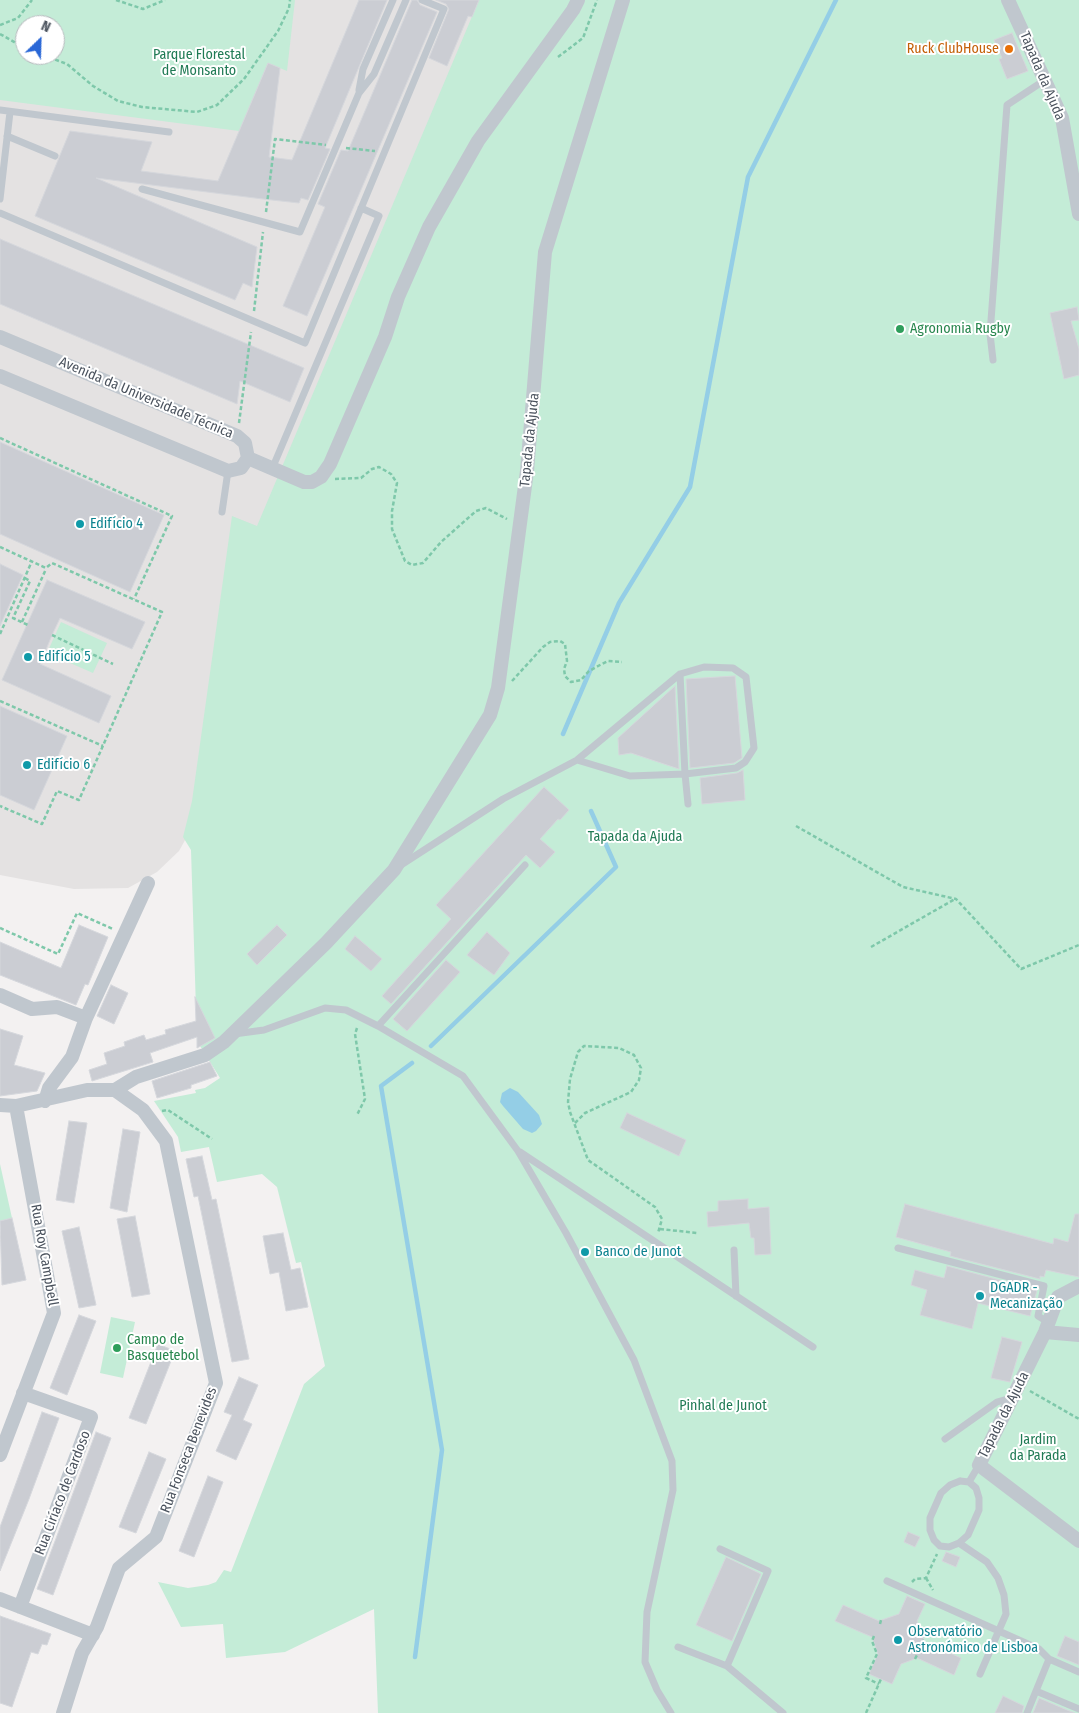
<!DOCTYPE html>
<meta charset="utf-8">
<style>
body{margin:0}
#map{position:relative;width:1079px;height:1713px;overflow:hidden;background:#f3f1f1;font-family:"Fira Sans Condensed",sans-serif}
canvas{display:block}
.north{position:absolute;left:15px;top:15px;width:50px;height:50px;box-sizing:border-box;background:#fff;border:1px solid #b7babe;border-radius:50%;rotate:24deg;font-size:14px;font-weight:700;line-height:20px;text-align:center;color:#4a525d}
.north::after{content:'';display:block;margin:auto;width:18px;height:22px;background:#2866d6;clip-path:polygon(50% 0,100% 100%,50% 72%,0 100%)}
</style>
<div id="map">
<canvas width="1079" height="1713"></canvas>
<div class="north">N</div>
</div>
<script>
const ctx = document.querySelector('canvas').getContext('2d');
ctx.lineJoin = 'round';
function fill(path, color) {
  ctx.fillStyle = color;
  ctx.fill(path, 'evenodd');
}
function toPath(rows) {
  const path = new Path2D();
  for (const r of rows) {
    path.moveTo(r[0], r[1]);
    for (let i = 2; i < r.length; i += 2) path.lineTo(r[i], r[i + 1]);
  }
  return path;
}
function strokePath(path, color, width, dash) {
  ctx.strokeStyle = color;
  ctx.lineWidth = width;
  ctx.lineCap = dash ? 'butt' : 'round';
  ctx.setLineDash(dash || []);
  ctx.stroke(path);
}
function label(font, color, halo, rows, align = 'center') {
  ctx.font = font + ' "Fira Sans Condensed",sans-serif';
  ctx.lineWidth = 4;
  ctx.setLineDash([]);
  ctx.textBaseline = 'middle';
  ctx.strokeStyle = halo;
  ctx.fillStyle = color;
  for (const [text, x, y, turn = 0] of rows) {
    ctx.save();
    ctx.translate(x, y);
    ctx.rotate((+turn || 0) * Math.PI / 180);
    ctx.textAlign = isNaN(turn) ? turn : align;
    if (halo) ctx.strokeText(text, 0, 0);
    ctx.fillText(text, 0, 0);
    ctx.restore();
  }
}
const education = toPath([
 [277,0,482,0,189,833,179,851,157,872,128,888,74,889,0,875,0,95]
]);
const green = toPath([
 [0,0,295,0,287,71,268,63,239,131,0,100],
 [25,25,55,25,55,55,25,55],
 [479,0,1079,0,1079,1713,378,1713,374,1609,285,1652,226,1658,223,1624,181,1627,158,1582,188,1588,208,1585,216,1582,224,1570,231,1572,304,1384,325,1366,301,1262,296,1263,277,1187,262,1174,217,1182,209,1147,181,1152,178,1137,154,1101,196,1093,195,1090,205,1088,220,1078,197,1041,191,850,183,837,192,801,232,516,257,526],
 [61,622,107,643,93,673,47,653],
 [0,1164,12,1218,0,1221],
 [111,1317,135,1322,123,1378,100,1373]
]);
const water = toPath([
 [510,1088,518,1092,539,1115,542,1124,536,1131,532,1133,523,1129,503,1106,500,1102,502,1093]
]);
const stream = toPath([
 [563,734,619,603,690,487,748,177,836,0],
 [431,1046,616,867,591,811],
 [412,1063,381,1086,442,1450,415,1657]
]);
const building = toPath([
 [359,0,387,0,325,148,330,149,308,200,301,198,299,203,263,199,96,178,257,247,252,287,243,283,235,300,35,216,70,131,152,142,141,171,218,181,268,63,280,68,269,157,292,160,359,0],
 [412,0,417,0,420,5,437,12,307,316,283,306,325,207,318,204,341,150,348,151,412,0],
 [436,0,479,0,472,17,468,16,447,66,429,58,449,9,446,4,436,0],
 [1012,33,1028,71,1007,79,999,59,1002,58,994,40,1012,33],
 [0,239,304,368,290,402,240,381,237,404,0,304,0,239],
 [1077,307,1079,320,1071,321,1079,349,1079,375,1064,379,1050,313,1077,307],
 [0,442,164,515,130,592,0,534,0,442],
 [0,564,23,575,0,626,0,564],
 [47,580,145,622,132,649,60,618,52,635,40,664,111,696,99,723,2,680,47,580],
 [735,676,742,758,734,763,690,768,686,679,735,676],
 [675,686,679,769,631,753,619,755,618,738,675,686],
 [0,706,67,736,34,810,0,795,0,706],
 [743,770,745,800,702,804,700,778,737,773,743,770],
 [544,787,569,810,560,820,558,819,540,839,555,852,540,868,526,855,391,1004,382,996,451,919,436,905,544,787],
 [79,925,108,937,88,985,85,984,76,1005,0,975,0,942,61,968,79,925],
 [277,925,287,935,257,965,247,954,277,925],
 [487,932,510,953,494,975,467,955,487,932],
 [355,936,382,959,371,971,345,949,355,936],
 [446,960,460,972,407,1031,393,1019,446,960],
 [111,985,128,993,114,1024,97,1016,111,985],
 [195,997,215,1038,197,1048,197,1037,150,1053,153,1062,92,1081,89,1070,107,1064,104,1053,125,1046,124,1042,144,1035,146,1040,166,1034,165,1030,196,1021,195,997],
 [0,1029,23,1036,14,1065,45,1073,37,1091,0,1096,0,1029],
 [210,1062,217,1076,191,1085,191,1088,157,1098,152,1081,210,1062],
 [627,1113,686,1140,679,1156,620,1128,627,1113],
 [69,1121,87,1123,74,1203,56,1200,69,1121],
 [123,1129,140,1132,127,1212,110,1208,123,1129],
 [202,1156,212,1200,216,1199,249,1359,232,1362,198,1196,194,1197,186,1159,202,1156],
 [748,1199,748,1209,769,1207,771,1254,755,1255,754,1238,751,1238,749,1223,708,1227,707,1212,718,1211,718,1201,748,1199],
 [905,1204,1053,1244,1054,1238,1068,1242,1075,1214,1079,1214,1079,1277,1046,1270,1044,1277,1040,1276,1040,1279,950,1256,951,1252,896,1237,905,1204],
 [135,1216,150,1294,132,1297,117,1219,135,1216],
 [12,1218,26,1280,2,1285,0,1221,12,1218],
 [79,1227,96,1305,79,1308,62,1231,79,1227],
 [283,1233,291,1270,300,1268,308,1307,286,1311,279,1272,270,1274,263,1236,283,1233],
 [947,1266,1037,1290,1030,1316,978,1303,972,1329,920,1315,927,1290,911,1285,915,1270,944,1278,947,1266],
 [79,1315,96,1321,67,1395,50,1388,79,1315],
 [1002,1337,1022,1342,1010,1382,991,1378,1002,1337],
 [158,1344,175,1351,146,1424,129,1418,158,1344],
 [239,1377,258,1385,243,1420,252,1424,236,1460,216,1451,232,1415,224,1412,239,1377],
 [42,1412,59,1418,29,1499,0,1571,0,1527,42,1412],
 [96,1432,111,1438,53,1595,37,1589,96,1432],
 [149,1452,166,1459,136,1533,119,1527,149,1452],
 [208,1476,223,1482,194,1557,179,1551,208,1476],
 [908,1532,920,1537,915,1547,904,1542,908,1532],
 [946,1552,960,1557,956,1567,942,1561,946,1552],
 [726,1557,761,1574,732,1641,696,1625,726,1557],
 [907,1596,925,1604,917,1621,925,1642,961,1658,954,1675,917,1658,901,1664,892,1684,869,1674,878,1654,872,1637,835,1621,843,1605,879,1621,899,1614,907,1596],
 [0,1616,51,1634,47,1645,42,1644,38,1654,31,1652,12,1707,0,1703,0,1616],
 [1065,1636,1079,1642,1079,1665,1057,1656,1065,1636],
 [1003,1696,1024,1706,1022,1713,995,1713,1003,1696],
 [1039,1698,1067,1710,1075,1713,1033,1713,1039,1698]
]);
const path = toPath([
 [116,0,143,9,165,0],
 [0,25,18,18,32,0],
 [0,34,25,48],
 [43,55,67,64,93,86,118,101,142,107,197,112,217,105,244,79,278,31,289,8,290,0],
 [558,57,583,38,597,0],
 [346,148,375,151],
 [266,212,275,139,326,145],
 [254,311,263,232],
 [239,423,251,332],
 [0,438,172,516,134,599],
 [335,479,361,478,372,469,379,467,391,474,397,483,392,511,392,529,405,561,412,565,423,563,441,542,476,511,486,508,507,519],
 [0,547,46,568,52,563,162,612,79,800,57,791,42,824,0,806],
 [25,578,30,581,13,618,28,625],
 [22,622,46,569],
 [0,634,32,561],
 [52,635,113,664],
 [512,681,543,647,550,642,560,641,565,644,567,661,564,669,565,676,571,682,581,680,589,671,600,665,608,661,622,662],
 [0,701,103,746],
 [796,826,903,887,956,899,1021,969,1079,945],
 [0,928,58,954,77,913,113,929],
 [871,947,955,899],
 [357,1028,355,1034,365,1099,357,1115],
 [162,1111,168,1110,212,1139],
 [575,1123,585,1113,631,1092,639,1080,641,1068,634,1055,619,1048,584,1046,578,1052,570,1079,568,1102,570,1112,588,1160,655,1207,662,1219,658,1233],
 [660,1229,697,1233],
 [1030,1391,1079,1419],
 [926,1578,933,1590],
 [912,1582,915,1579,926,1578,937,1554],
 [880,1624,881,1620],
 [874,1636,872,1641,877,1654,866,1678,879,1684],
 [922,1643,924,1640],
 [915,1659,917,1655],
 [866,1713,881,1679]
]);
const lane = toPath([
 [359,90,363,69,393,0],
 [0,110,169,132],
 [7,136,55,156],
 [142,189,300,232,359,93,374,74,406,0],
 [0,199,10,112],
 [0,213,305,343,444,9,422,0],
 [993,360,990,334,1007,105,1045,80],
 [272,469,379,216,361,208],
 [222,512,228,471],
 [577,760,630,776,685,774,688,804],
 [401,865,503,799,577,760,680,674,704,667,733,668,746,677,754,748,745,762,736,768,685,774,680,674],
 [378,1026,525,865],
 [234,1034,264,1030,325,1008,346,1010,378,1026,463,1076,518,1151,566,1233,634,1360,672,1461,673,1490,647,1612,645,1662,657,1690,671,1713],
 [520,1152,813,1347],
 [898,1248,1044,1286,1038,1316,1048,1322],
 [734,1250,736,1296],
 [945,1439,997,1402,1011,1398],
 [960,1481,969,1482,976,1488,979,1498,979,1510,968,1535,959,1543,949,1547,940,1546,934,1540,930,1530,930,1518,941,1493,950,1485,960,1481],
 [969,1482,979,1465],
 [959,1543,987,1562,998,1578,1004,1595,1006,1614,980,1674],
 [720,1549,768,1571,727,1666],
 [887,1581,1039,1649,1049,1659,1027,1713],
 [678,1647,727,1666,783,1713],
 [1049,1659,1079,1672],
 [1036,1691,1079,1709]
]);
const street = toPath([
 [1008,0,1062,118,1079,214],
 [0,337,237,436,245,443,248,458,241,468,228,471,0,376],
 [248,458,304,482,312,482,321,477,330,464,385,337,398,297,429,227,478,141,573,10,578,0],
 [0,995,32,1009,57,1007,86,1018],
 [45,1101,49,1088,72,1057,86,1018,148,883],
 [0,1105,16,1106,87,1090,115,1090,136,1077,205,1055,224,1042,326,943,394,870,490,715,498,688,527,471,545,252,623,0],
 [1079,1286,1058,1297,1045,1332,979,1465,1079,1541],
 [1045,1332,1079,1335],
 [0,1455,54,1313,16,1106],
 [0,1599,93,1635],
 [20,1607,91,1417,23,1393],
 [63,1713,82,1653,97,1627,119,1568,156,1537,216,1383,166,1141,143,1110,115,1090]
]);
const markers = [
 [1009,49,5,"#e8710a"],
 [900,329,5,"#2e9e5b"],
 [80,524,5,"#0f9aa8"],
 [28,657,5,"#0f9aa8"],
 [27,765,5,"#0f9aa8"],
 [585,1252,5,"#0f9aa8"],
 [980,1296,5,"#0f9aa8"],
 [117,1348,5,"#2e9e5b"],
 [898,1640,5,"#0f9aa8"]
];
const foodNames = [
 ["Ruck ClubHouse",999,49]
];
const parkNames = [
 ["Parque Florestal",199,55],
 ["de Monsanto",199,71],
 ["Tapada da Ajuda",635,837],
 ["Pinhal de Junot",723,1406],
 ["Jardim",1038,1440],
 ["da Parada",1038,1456]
];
const streetNames = [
 ["Tapada da Ajuda",1042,76,67],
 ["Avenida da Universidade Técnica",146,398,23],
 ["Tapada da Ajuda",530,440,-84],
 ["Rua Roy Campbell",44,1255,80],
 ["Tapada da Ajuda",1004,1415,-63],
 ["Rua Fonseca Benevides",189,1450,-69],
 ["Rua Ciríaco de Cardoso",63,1493,-69]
];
const leisureNames = [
 ["Agronomia Rugby",910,329],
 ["Campo de",127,1340],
 ["Basquetebol",127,1356]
];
const cultureNames = [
 ["Edifício 4",90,524],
 ["Edifício 5",38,657],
 ["Edifício 6",37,765],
 ["Banco de Junot",595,1252],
 ["DGADR -",990,1288],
 ["Mecanização",990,1304],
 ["Observatório",908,1632],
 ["Astronómico de Lisboa",908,1648]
];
fill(education, '#e4e2e2');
fill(green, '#c4ecd7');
fill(water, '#94cee6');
strokePath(stream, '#94cee6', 4.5);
fill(building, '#cbcdd3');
strokePath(building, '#d5d7dc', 1);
strokePath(path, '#7ec8aa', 2.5, [4, 2.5]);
strokePath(lane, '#c0c7ce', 7);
strokePath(street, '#c0c7ce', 14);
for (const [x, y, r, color] of markers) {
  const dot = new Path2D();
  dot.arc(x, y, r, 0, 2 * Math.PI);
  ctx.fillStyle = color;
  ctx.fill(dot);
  strokePath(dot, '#fff', 2);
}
label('14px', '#c56008', '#fff', foodNames, 'right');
label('14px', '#1f7a54', '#fff', parkNames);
label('14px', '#4a525d', '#fff', streetNames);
label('14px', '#27864d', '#fff', leisureNames, 'left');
label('14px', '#0d838f', '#fff', cultureNames, 'left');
</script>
